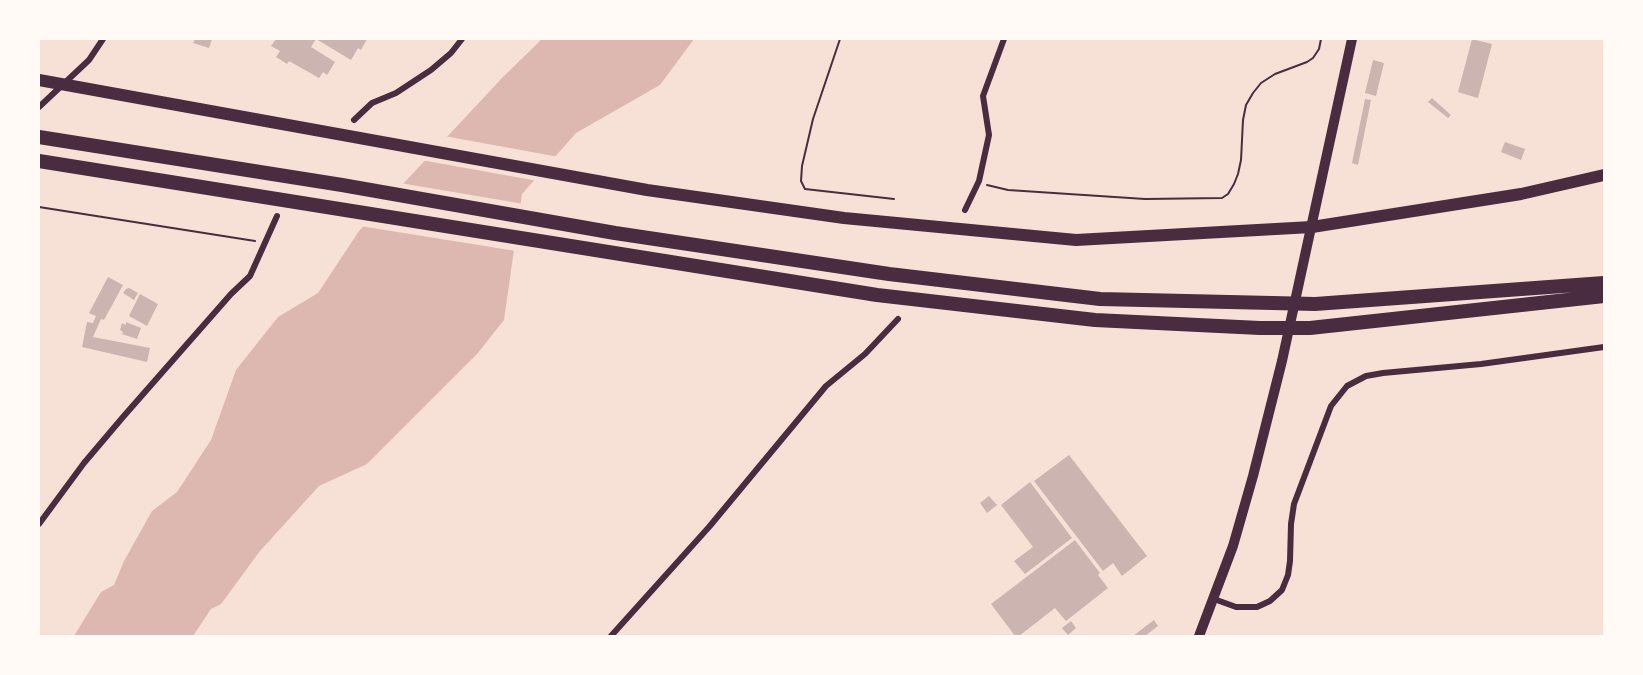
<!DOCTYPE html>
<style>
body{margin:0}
#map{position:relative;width:1643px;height:675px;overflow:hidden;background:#f7e1d7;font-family:Figtree,sans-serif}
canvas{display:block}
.frame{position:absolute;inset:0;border:40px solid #fffaf5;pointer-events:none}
</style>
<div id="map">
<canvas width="1643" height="675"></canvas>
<div class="frame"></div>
</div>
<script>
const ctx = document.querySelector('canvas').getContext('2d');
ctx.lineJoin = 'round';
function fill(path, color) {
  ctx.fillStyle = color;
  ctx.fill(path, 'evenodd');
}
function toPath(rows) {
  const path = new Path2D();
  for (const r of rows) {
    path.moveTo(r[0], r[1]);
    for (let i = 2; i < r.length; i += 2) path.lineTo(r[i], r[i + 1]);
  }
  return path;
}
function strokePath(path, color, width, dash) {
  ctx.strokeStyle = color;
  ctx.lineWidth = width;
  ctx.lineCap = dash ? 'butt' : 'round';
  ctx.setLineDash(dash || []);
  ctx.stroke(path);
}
const water = toPath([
 [542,39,694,39,660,85,576,133,522,194,504,320,477,354,367,464,319,486,260,551,221,604,211,609,193,636,74,636,101,592,114,585,124,561,152,511,177,492,211,440,236,370,278,317,318,293,359,231,503,77]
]);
const pier = toPath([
 [444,136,559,157,538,181,421,160],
 [400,183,524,204,516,251,360,226]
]);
const building = toPath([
 [195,39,212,39,209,48,193,43],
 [276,39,367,39,361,50,358,48,351,60,316,39,311,47,335,62,327,75,323,72,319,78,289,61,287,64,276,57,280,51,271,46],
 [1472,39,1492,44,1478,98,1458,92],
 [1373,60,1384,63,1376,96,1365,93],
 [1432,98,1451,115,1448,118,1428,102],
 [1365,99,1371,100,1358,165,1352,163],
 [1505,142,1525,149,1521,160,1501,152],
 [108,277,123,285,104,320,101,319,93,337,150,348,147,362,82,347,87,322,93,323,96,316,89,313],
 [129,288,138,293,134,300,123,293,126,289],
 [140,294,158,304,147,326,129,316],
 [126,322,141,328,137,339,122,334,123,332,120,330,122,323,126,325],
 [1069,455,1147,556,1122,576,1113,563,1103,571,1034,481],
 [1030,482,1072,538,1025,574,1014,561,1033,547,1001,505],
 [989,496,997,505,987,513,980,503],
 [1075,540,1100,573,1098,575,1108,588,1066,621,1055,608,1019,636,1015,636,991,604],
 [1154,620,1158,626,1145,636,1133,636],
 [1071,621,1076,628,1068,635,1062,628]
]);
const path = toPath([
 [840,39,813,119,802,166,801,181,805,189,894,199],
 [987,185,1008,190,1145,199,1222,198,1228,194,1234,184,1238,174,1241,160,1243,120,1246,105,1253,93,1261,83,1275,74,1307,62,1313,58,1319,49,1321,39],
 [39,207,255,241]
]);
const minor = toPath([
 [39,107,89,60,103,39],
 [354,120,372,103,396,93,431,70,451,53,462,39],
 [965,210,979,181,989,135,983,96,1004,39],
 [39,524,84,463,123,417,231,294,250,276,277,216],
 [1214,599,1236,607,1257,607,1270,601,1282,590,1288,575,1290,561,1291,524,1294,504,1331,406,1347,386,1366,376,1383,373,1481,364,1604,347],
 [611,636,709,527,826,386,865,354,898,319]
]);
const secondary = toPath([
 [1199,636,1233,546,1253,476,1282,361,1352,39]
]);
const primary = toPath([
 [39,80,647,190,844,218,1076,240,1312,227,1521,194,1604,175]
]);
const motorway = toPath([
 [39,137,342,185,615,233,889,274,1100,299,1315,304,1604,283],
 [39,161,877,295,1095,320,1260,328,1310,328,1604,296]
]);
fill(water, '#dcb8b0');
fill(pier, '#f7e1d7');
fill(building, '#ccb4b1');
strokePath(path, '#4a2c40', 2);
strokePath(minor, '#4a2c40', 6);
strokePath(secondary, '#4a2c40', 10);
strokePath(primary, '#4a2c40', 12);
strokePath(motorway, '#4a2c40', 14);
</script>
